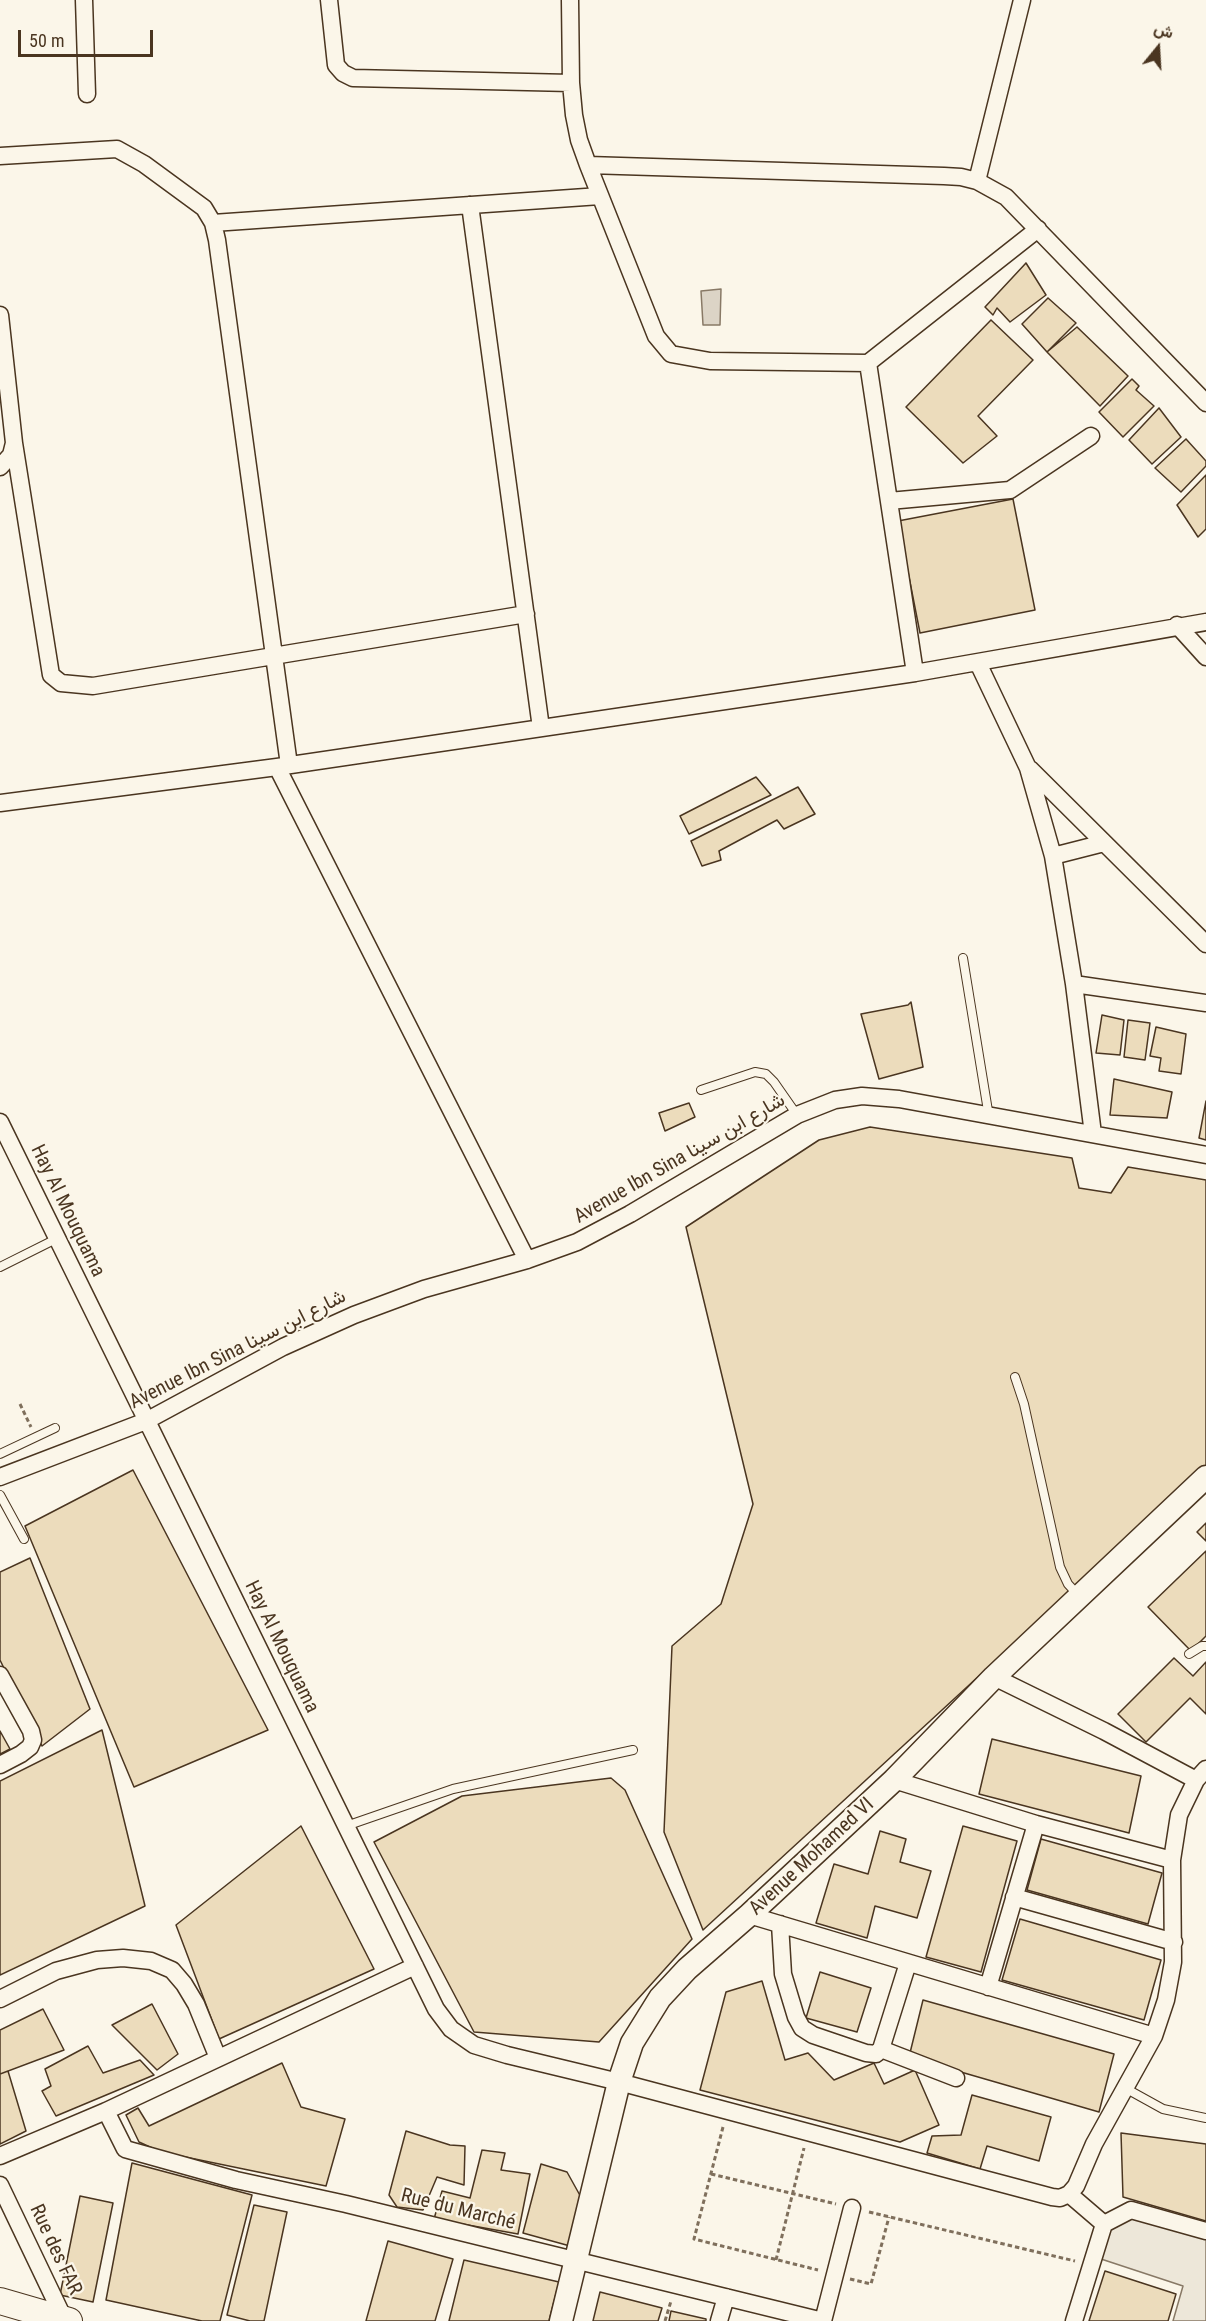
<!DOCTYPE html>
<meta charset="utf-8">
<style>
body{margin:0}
#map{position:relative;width:1206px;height:2321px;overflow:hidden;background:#fbf6e9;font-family:"Roboto Condensed",Vazirmatn,sans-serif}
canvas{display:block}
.north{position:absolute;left:1128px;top:18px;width:60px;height:60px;-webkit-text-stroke:4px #fbf6e9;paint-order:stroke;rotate:18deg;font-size:16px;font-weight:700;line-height:24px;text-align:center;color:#4a3520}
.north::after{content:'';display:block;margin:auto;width:21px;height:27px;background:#4a3520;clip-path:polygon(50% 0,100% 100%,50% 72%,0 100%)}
.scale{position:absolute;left:18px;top:30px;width:135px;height:27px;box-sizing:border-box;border:3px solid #4a3520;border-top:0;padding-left:8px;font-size:18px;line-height:21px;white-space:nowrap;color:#4a3520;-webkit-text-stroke:4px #fbf6e9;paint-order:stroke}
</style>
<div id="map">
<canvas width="1206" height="2321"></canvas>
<div class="north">ش</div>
<div class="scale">50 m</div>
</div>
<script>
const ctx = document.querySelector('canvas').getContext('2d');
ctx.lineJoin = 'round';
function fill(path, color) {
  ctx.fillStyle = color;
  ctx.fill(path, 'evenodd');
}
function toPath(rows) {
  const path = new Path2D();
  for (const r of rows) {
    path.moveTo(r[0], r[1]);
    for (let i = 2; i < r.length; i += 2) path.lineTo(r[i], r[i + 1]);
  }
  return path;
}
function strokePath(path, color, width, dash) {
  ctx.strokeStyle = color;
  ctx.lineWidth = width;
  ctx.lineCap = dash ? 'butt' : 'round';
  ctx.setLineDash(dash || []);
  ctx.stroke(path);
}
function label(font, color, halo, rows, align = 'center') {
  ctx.font = font + ' "Roboto Condensed",Vazirmatn,sans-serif';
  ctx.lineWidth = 4.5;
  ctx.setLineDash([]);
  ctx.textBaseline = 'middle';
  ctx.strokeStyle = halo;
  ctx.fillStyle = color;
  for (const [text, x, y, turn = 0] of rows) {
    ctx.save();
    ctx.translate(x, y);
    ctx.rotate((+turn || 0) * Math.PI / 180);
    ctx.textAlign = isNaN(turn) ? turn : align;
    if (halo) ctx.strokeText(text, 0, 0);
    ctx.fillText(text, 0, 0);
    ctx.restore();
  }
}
const parking = toPath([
 [1131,2210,1206,2231,1206,2321,1173,2321,1183,2286,1095,2257,1104,2224,1131,2210]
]);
const water = toPath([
 [721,289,720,325,703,325,701,291,721,289]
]);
const building = toPath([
 [1026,263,1046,295,1010,322,997,308,993,315,985,307,1026,263],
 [1048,298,1076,323,1047,352,1022,324,1048,298],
 [991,320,1033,360,978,416,997,436,963,463,906,407,991,320],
 [1077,327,1128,376,1100,406,1047,352,1077,327],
 [1132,379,1139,386,1136,390,1154,406,1123,437,1099,412,1132,379],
 [1159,408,1181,437,1152,464,1129,440,1159,408],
 [1186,439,1206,461,1206,466,1181,492,1155,468,1186,439],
 [1206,475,1206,529,1198,537,1177,505,1206,475],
 [1013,499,1035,610,920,633,898,521,1013,499],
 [756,777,771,795,689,834,680,816,756,777],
 [798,787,815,814,784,829,777,820,719,851,721,860,702,866,691,841,798,787],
 [911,1002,923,1067,879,1079,861,1014,908,1005,911,1002],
 [1102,1015,1124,1020,1120,1055,1096,1053,1102,1015],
 [1128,1020,1150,1023,1145,1060,1124,1057,1128,1020],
 [1156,1027,1186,1034,1181,1074,1159,1071,1161,1058,1150,1056,1156,1027],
 [1114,1079,1172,1092,1167,1118,1110,1115,1114,1079],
 [1206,1101,1206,1140,1199,1138,1206,1101],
 [689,1103,695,1117,665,1131,659,1113,689,1103],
 [870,1127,1072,1158,1079,1188,1111,1193,1128,1167,1206,1180,1206,1467,703,1930,664,1832,672,1646,721,1604,753,1504,686,1227,819,1140,870,1127],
 [133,1470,268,1730,134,1787,25,1526,133,1470],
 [1206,1523,1206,1541,1197,1532,1206,1523],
 [1206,1551,1206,1636,1191,1651,1148,1607,1206,1551],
 [30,1558,90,1709,42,1746,0,1660,0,1572,30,1558],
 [1174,1658,1193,1676,1206,1662,1206,1714,1190,1698,1146,1742,1118,1714,1174,1658],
 [102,1730,145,1906,0,1975,0,1781,102,1730],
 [0,1731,10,1749,0,1754,0,1731],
 [992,1739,1141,1776,1129,1833,979,1794,992,1739],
 [611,1778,625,1790,692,1939,599,2042,474,2032,374,1842,462,1796,611,1778],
 [301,1826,374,1969,219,2039,176,1925,301,1826],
 [963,1826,1017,1841,981,1972,926,1957,963,1826],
 [880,1831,906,1839,900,1862,931,1871,917,1918,875,1906,867,1938,816,1923,834,1864,868,1874,880,1831],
 [1041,1839,1162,1873,1148,1924,1027,1890,1041,1839],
 [1020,1919,1161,1960,1144,2020,1002,1980,1020,1919],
 [820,1972,871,1988,857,2032,806,2018,820,1972],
 [762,1981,785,2060,808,2053,834,2080,874,2063,884,2084,915,2070,939,2125,900,2142,700,2090,726,1992,762,1981],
 [923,2000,1114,2054,1099,2112,909,2057,923,2000],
 [152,2004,178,2054,157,2070,112,2025,152,2004],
 [43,2009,64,2050,0,2074,0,2030,43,2009],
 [88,2046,103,2073,140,2060,154,2075,56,2116,42,2091,51,2086,45,2069,88,2046],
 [282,2063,301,2107,345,2119,326,2186,161,2152,139,2142,126,2115,138,2108,149,2126,282,2063],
 [8,2071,26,2131,0,2144,0,2074,8,2071],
 [972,2095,1051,2117,1039,2161,987,2146,980,2169,927,2153,932,2136,961,2135,972,2095],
 [406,2131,450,2145,465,2146,464,2185,437,2177,423,2210,397,2207,389,2195,406,2131],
 [1121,2133,1206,2144,1206,2221,1123,2197,1121,2133],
 [482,2150,505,2153,501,2170,530,2174,518,2234,434,2219,442,2191,470,2198,482,2150],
 [132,2163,252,2195,220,2321,202,2321,106,2300,132,2163],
 [541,2164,567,2172,582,2199,570,2246,523,2233,541,2164],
 [80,2196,113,2203,93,2302,60,2295,80,2196],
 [254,2205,287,2212,264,2321,250,2321,227,2315,254,2205],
 [388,2241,453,2259,435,2321,366,2321,388,2241],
 [464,2260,559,2282,549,2321,449,2321,464,2260],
 [1105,2271,1176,2294,1168,2321,1089,2321,1105,2271],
 [600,2292,662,2308,658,2321,593,2321,600,2292],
 [671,2311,706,2319,706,2321,669,2321,671,2311]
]);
const path = toPath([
 [20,1404,31,1427],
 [723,2127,694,2239,818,2270],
 [711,2174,836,2204],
 [869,2212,1075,2261],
 [776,2260,804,2148],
 [850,2279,871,2284,889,2217],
 [665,2321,671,2301]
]);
const lane = toPath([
 [963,958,989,1117],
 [701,1090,755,1072,766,1074,774,1082,797,1115],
 [0,1267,58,1238],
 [1015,1377,1024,1404,1060,1567,1068,1584,1079,1596],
 [0,1454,55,1428],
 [0,1495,24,1539],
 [1189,1654,1202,1646,1206,1646],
 [346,1826,453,1789,633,1750],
 [1125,2088,1163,2109,1206,2118]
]);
const street = toPath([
 [84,0,87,94],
 [329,0,336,65,343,73,353,78,571,83],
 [570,0,571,83,574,115,579,140,588,165,944,176,961,177,977,181,1006,197,1206,403],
 [0,156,117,149,144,164,204,208,213,223,217,240,289,765],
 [588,165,656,336,671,354,710,361,868,363,915,673],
 [977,181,1022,0],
 [470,205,541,728],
 [213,223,600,196],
 [0,315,14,443,11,455,0,467],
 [868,363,1038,229],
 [14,443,51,675,61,683,93,686,526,614],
 [889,501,1010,490,1091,436],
 [1177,625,1206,657],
 [978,663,1028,768,1053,856,1074,984,1093,1134],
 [277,767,527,1260],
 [1030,769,1206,944],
 [0,803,277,767,915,673,1206,622],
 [1053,856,1104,843],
 [1074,984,1206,1003],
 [0,1122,436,2009,451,2029,474,2045,507,2055,619,2082,1052,2197,1060,2198,1069,2194,1076,2186,1094,2144,1154,2036,1166,2000,1173,1962,1172,1860,1179,1815,1196,1780,1206,1769],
 [0,1477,146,1421,283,1347,354,1315,424,1289,527,1260,577,1242,630,1214,797,1115,835,1100,862,1096,899,1099,1206,1155],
 [0,1675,31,1731,33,1740,30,1747,21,1754,0,1765],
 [994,1677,1104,1731,1196,1780],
 [894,1780,1036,1824,1172,1860],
 [1014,1897,1174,1942],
 [749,1915,1154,2036],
 [780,1924,783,1974,796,2017,802,2028,813,2035,866,2053,876,2054,881,2049,908,1963],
 [988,1987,1036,1824],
 [0,1999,56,1971,97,1960,123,1958,151,1961,172,1970,184,1984,196,2004,218,2058],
 [881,2049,956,2078],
 [106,2111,125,2149,236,2180,346,2204,823,2321],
 [0,2156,106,2111,415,1966],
 [0,2185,65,2321],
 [1069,2194,1104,2224],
 [719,2321,726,2297],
 [823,2321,852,2208],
 [1074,2321,1104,2224,1131,2210,1206,2231]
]);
const secondary = toPath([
 [561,2321,619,2082,632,2043,660,1998,687,1969,749,1915,894,1780,994,1677,1206,1477]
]);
const primary = toPath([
 [0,2301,69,2321]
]);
const streetNames = [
 ["Avenue Ibn Sina شارع ابن سينا",680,1159,-30],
 ["Hay Al Mouquama",67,1211,64],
 ["Avenue Ibn Sina شارع ابن سينا",238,1350,-27],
 ["Hay Al Mouquama",281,1647,64],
 ["Avenue Mohamed VI",812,1857,-43],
 ["Rue du Marché",458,2210,14],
 ["Rue des FAR",55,2250,65]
];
fill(parking, '#ede7d9');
strokePath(parking, '#887966', 1.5);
fill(water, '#dcd4c6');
strokePath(water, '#887966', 1.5);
fill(building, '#ecdcbc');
strokePath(building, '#4a3520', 1.5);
strokePath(lane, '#4a3520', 10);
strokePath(street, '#4a3520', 19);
strokePath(secondary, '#4a3520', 25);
strokePath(primary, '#4a3520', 28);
strokePath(path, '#7f6f5c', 3, [4.5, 3]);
strokePath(lane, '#fbf6e9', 8);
strokePath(street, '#fbf6e9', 16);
strokePath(secondary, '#fbf6e9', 22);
strokePath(primary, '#fbf6e9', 26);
label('20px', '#4a3520', '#fbf6e9', streetNames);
</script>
